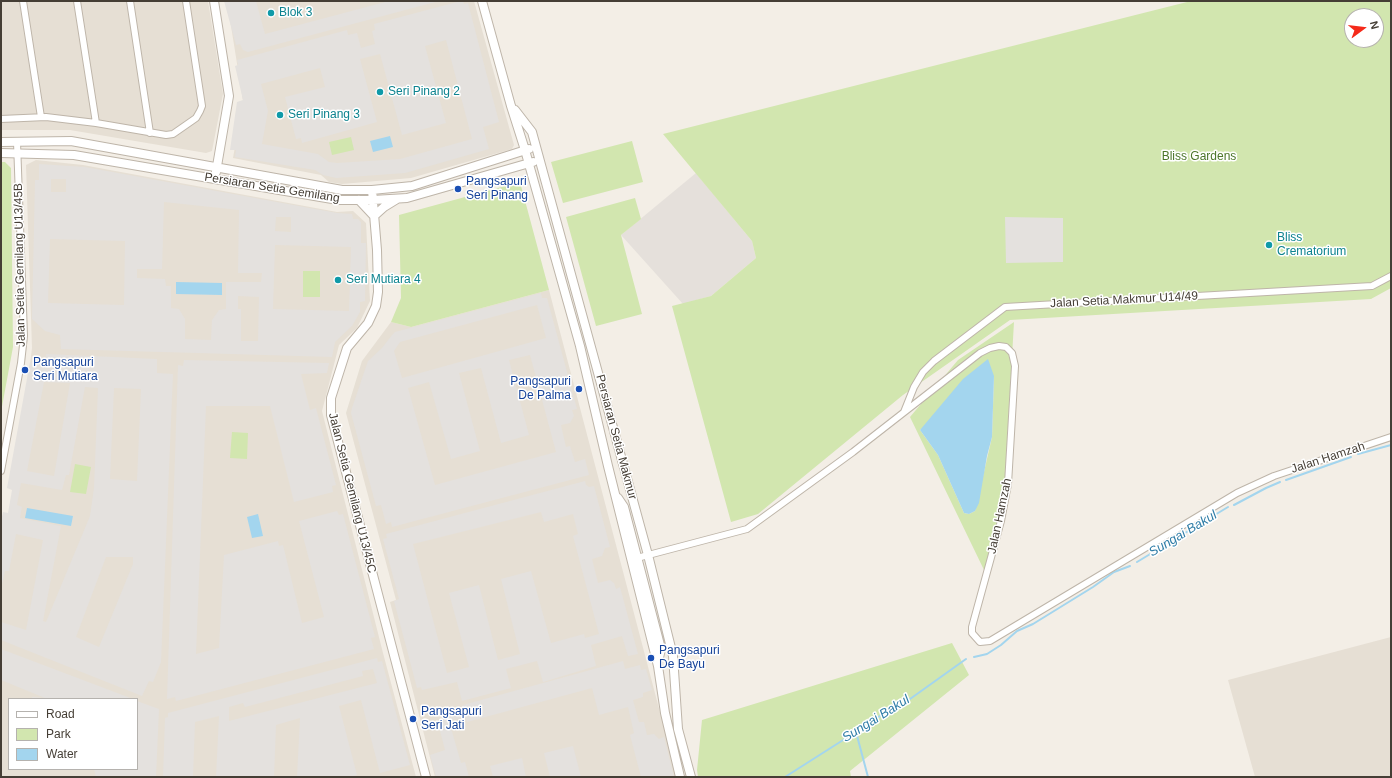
<!DOCTYPE html>
<style>
body{margin:0}
#map{position:relative;width:1392px;height:778px;overflow:hidden;background:#f3eee6;font-family:Helvetica,sans-serif}
canvas{display:block}
.frame{position:absolute;inset:0;border:2px solid #453e35;pointer-events:none}
.legend{position:absolute;left:8px;top:698px;width:130px;height:72px;box-sizing:border-box;background:#fff;border:1px solid #b5b2ae;margin:0;padding:5px 7px;list-style:none;font-size:12px;color:#453e35}
.legend li{display:flex;align-items:center;gap:8px;height:20px}
.legend b{width:20px;border:1px solid #b5b2ae}
.north{position:absolute;left:1344px;top:8px;width:40px;height:40px;box-sizing:border-box;background:#fff;border:1px solid #b5b2ae;border-radius:50%;rotate:75deg;font-size:11px;font-weight:700;line-height:16px;text-align:center;color:#453e35}
.north::after{content:'';display:block;margin:auto;width:14px;height:18px;background:#f52a1a;clip-path:polygon(50% 0,100% 100%,50% 72%,0 100%)}
</style>
<div id="map">
<canvas width="1392" height="778"></canvas>
<div class="frame"></div>
<ul class="legend">
<li><b style="height:5px;background:#fff"></b>Road</li>
<li><b style="height:11px;background:#d2e6af"></b>Park</li>
<li><b style="height:11px;background:#a3d5ee"></b>Water</li>
</ul>
<div class="north">N</div>
</div>
<script>
const ctx = document.querySelector('canvas').getContext('2d');
ctx.lineJoin = 'round';
function fill(path, color) {
  ctx.fillStyle = color;
  ctx.fill(path, 'evenodd');
}
function toPath(rows) {
  const path = new Path2D();
  for (const r of rows) {
    path.moveTo(r[0], r[1]);
    for (let i = 2; i < r.length; i += 2) path.lineTo(r[i], r[i + 1]);
  }
  return path;
}
function strokePath(path, color, width, dash) {
  ctx.strokeStyle = color;
  ctx.lineWidth = width;
  ctx.lineCap = dash ? 'butt' : 'round';
  ctx.setLineDash(dash || []);
  ctx.stroke(path);
}
function label(font, color, halo, rows, align = 'center') {
  ctx.font = font + ' Helvetica,sans-serif';
  ctx.lineWidth = 3;
  ctx.setLineDash([]);
  ctx.textBaseline = 'middle';
  ctx.strokeStyle = halo;
  ctx.fillStyle = color;
  for (const [text, x, y, turn = 0] of rows) {
    ctx.save();
    ctx.translate(x, y);
    ctx.rotate((+turn || 0) * Math.PI / 180);
    ctx.textAlign = isNaN(turn) ? turn : align;
    if (halo) ctx.strokeText(text, 0, 0);
    ctx.fillText(text, 0, 0);
    ctx.restore();
  }
}
const residential = toPath([
 [1,1,208,1,223,94,212,151,206,153,70,130,1,130],
 [227,1,474,1,514,145,512,149,411,178,342,184,329,182,321,175,233,158,243,101],
 [36,160,83,165,337,212,353,211,366,223,370,301,357,328,339,345,322,411,383,653,416,777,1,777,1,543,13,501,32,348,26,165],
 [9,699,137,699,137,769,9,769],
 [549,290,677,777,435,777,390,602,396,600,346,413,362,361,391,322,411,327],
 [1391,637,1391,777,1255,777,1228,680]
]);
const industrial = toPath([
 [696,173,752,241,756,258,711,296,683,304,621,235]
]);
const green = toPath([
 [1191,1,1391,1,1391,288,1371,299,1010,320,903,395,758,514,731,522,672,306,711,296,756,258,752,241,663,134],
 [1352,16,1376,16,1376,40,1352,40],
 [351,137,354,150,332,155,329,142],
 [632,141,643,182,563,203,551,162],
 [1,162,5,162,11,168,13,347,1,412],
 [520,182,549,290,411,327,391,322,401,298,399,215],
 [635,198,641,219,621,235,642,314,596,326,566,217],
 [303,271,320,271,320,297,303,297],
 [1014,322,1004,497,985,572,910,417,958,360],
 [994,376,992,437,975,511,969,514,964,513,938,455,920,430],
 [232,432,248,433,247,459,230,458],
 [75,464,91,467,86,494,70,492],
 [952,643,969,675,850,771,851,777,698,777,697,770,702,720]
]);
const parking = toPath([
 [224,1,256,1,265,34,389,1,439,1,248,52,243,50,240,44,236,45],
 [461,1,463,1,464,4,468,3,499,122,483,127,489,149,405,173,336,178,323,175,315,170,235,157,236,150,230,150,237,102,243,100,235,66,238,65,237,60,347,30,348,35,357,33,361,48,375,44,372,31,375,30,374,24],
 [446,40,472,139,400,159,337,163,329,162,318,154,262,144,268,111,261,84,320,68,325,87,285,97,296,139,301,138,302,143,377,122,360,59,380,54,402,135,446,123,425,46],
 [39,164,85,167,337,213,352,214,353,219,358,219,361,222,361,243,366,243,365,301,360,302,360,312,352,326,335,342,332,357,61,349,60,335,45,331,32,319,35,180,39,180],
 [51,179,66,179,66,192,51,192],
 [164,202,239,210,238,273,262,273,261,282,226,282,226,309,219,310,212,320,211,340,185,339,185,319,179,309,171,308,171,286,166,286,165,279,137,278,137,269,162,269],
 [276,217,291,217,291,232,275,231],
 [50,239,125,241,124,305,48,303],
 [275,245,351,247,349,311,273,309],
 [238,296,259,297,258,341,241,341,241,309,238,309],
 [1005,217,1063,218,1063,262,1006,263],
 [541,293,542,298,547,298,577,409,572,410,574,416,570,423,561,425,566,447,570,446,575,462,585,459,589,475,392,527,391,522,386,524,381,505,376,506,351,413,352,408,368,361,382,348,392,335,395,332],
 [537,305,546,338,402,378,394,351,400,342],
 [530,355,556,452,435,485,408,388,429,382,451,459,480,451,459,373,481,368,501,443,529,435,509,360],
 [46,354,157,359,157,373,173,374,161,662,153,682,149,681,142,696,1,640,1,622,26,630,43,540,16,534,9,571,5,571,1,588,1,521,3,512,8,513,12,490,7,488,30,362,41,363,41,360,46,360],
 [44,382,70,383,54,476,27,471],
 [85,387,98,388,94,488,90,516,46,622,43,621,61,526,20,518,22,507,17,505,21,483,62,490,66,475,69,475],
 [114,388,141,389,137,481,110,479],
 [106,557,133,557,133,564,99,647,76,637],
 [184,360,329,363,327,373,301,374,310,410,316,408,336,485,332,486,333,492,294,502,270,406,206,406,196,654,219,648,224,555,278,541,279,546,283,545,302,623,324,617,299,521,337,511,339,515,343,514,375,637,371,638,374,649,176,701,175,697,167,699,178,365,183,366],
 [585,481,586,485,589,487,594,486,610,547,605,548,602,556,592,559,598,583,610,580,614,583,616,589,620,587,638,654,628,656,622,636,591,645,596,666,543,682,537,661,506,669,511,688,462,701,457,682,422,690,421,687,417,688,394,601,399,599,383,539,387,538,386,534],
 [541,512,544,522,573,514,578,534,573,536,599,634,585,638,584,634,551,643,531,571,501,579,520,654,498,660,479,585,449,593,469,667,447,673,413,544],
 [1,649,133,699,32,699,32,697,45,698,1,680],
 [377,658,378,662,382,661,410,765,380,773,361,700,339,706,357,775,350,777,297,777,300,718,276,725,274,777,216,777,219,716,195,722,193,777,163,777,165,718,168,717,168,713],
 [373,669,377,683,229,721,229,707,243,703,245,707,363,676,362,671],
 [623,661,625,669,640,665,641,670,646,669,652,690,643,693,643,697,633,700,639,722,644,722,647,735,654,734,659,739,664,737,674,777,641,777,630,735,634,733,628,707,599,715,592,688,467,722,465,717,449,721,461,763,465,762,469,777,436,777,430,755,445,750,438,723,443,722,442,715,464,709,463,705],
 [137,701,159,709,156,777,96,777,94,769,125,769,126,771,126,769,137,769],
 [573,746,581,777,550,777,544,753],
 [522,758,526,777,493,777,490,766]
]);
const water = toPath([
 [390,136,393,147,373,152,370,141],
 [176,282,222,283,222,295,176,294],
 [988,359,994,376,992,437,987,456,979,503,975,511,969,514,964,513,938,455,920,430,963,379],
 [27,508,73,516,71,526,25,518],
 [258,514,263,536,252,538,247,517]
]);
const stream = toPath([
 [1358,454,1391,445],
 [1286,480,1351,457],
 [1234,505,1266,488,1280,482],
 [1137,562,1228,507],
 [974,657,987,654,1001,645,1017,631,1033,624,1093,587,1114,572,1130,566],
 [856,732,868,777],
 [785,777,862,728,880,716,903,704,966,659]
]);
const minor = toPath([
 [23,1,41,117],
 [77,1,96,123],
 [130,1,150,133],
 [1,119,46,117,96,123,166,135,173,134,196,118,200,111,202,106,186,1],
 [904,412,914,387,923,372,934,361,1005,307,1372,286,1391,276],
 [1,471,21,363,24,336,17,142],
 [637,558,747,529,853,452,980,353,990,348,999,346,1006,347,1012,353,1015,366,1008,484,1001,521,972,627,972,633,980,642,990,641,1237,493,1274,476,1391,437]
]);
const tertiary = toPath([
 [214,1,229,96,216,172],
 [482,1,511,106,525,150,580,346,608,466,658,666,665,713,680,777],
 [515,110,532,132,648,555,673,656,678,729,691,777],
 [1,142,71,141,342,190,372,190,412,186,529,149],
 [1,153,74,155,338,200,373,200,407,198,533,162],
 [372,190,377,250,378,292,376,306,368,323,347,348,331,398,331,415,426,777],
 [359,200,374,216],
 [374,216,384,207,397,199],
 [618,498,624,507,661,649,658,662]
]);
const markers = [
 [271,13,4,"#0f9aa8"],
 [380,92,4,"#0f9aa8"],
 [280,115,4,"#0f9aa8"],
 [458,189,4,"#1a4fb4"],
 [1269,245,4,"#0f9aa8"],
 [338,280,4,"#0f9aa8"],
 [25,370,4,"#1a4fb4"],
 [579,389,4,"#1a4fb4"],
 [651,658,4,"#1a4fb4"],
 [413,719,4,"#1a4fb4"]
];
const cultureNames = [
 ["Blok 3",279,13],
 ["Seri Pinang 2",388,92],
 ["Seri Pinang 3",288,115],
 ["Bliss",1277,238],
 ["Crematorium",1277,252],
 ["Seri Mutiara 4",346,280]
];
const parkNames = [
 ["Bliss Gardens",1199,157]
];
const transitNames = [
 ["Pangsapuri",466,182],
 ["Seri Pinang",466,196],
 ["Pangsapuri",33,363],
 ["Seri Mutiara",33,377],
 ["Pangsapuri",571,382,"right"],
 ["De Palma",571,396,"right"],
 ["Pangsapuri",659,651],
 ["De Bayu",659,665],
 ["Pangsapuri",421,712],
 ["Seri Jati",421,726]
];
const streetNames = [
 ["Persiaran Setia Gemilang",272,188,9],
 ["Jalan Setia Gemilang U13/45B",20,265,-91],
 ["Jalan Setia Makmur U14/49",1124,300,-3],
 ["Persiaran Setia Makmur",616,437,75],
 ["Jalan Hamzah",1328,458,-18],
 ["Jalan Setia Gemilang U13/45C",352,493,76],
 ["Jalan Hamzah",1000,516,-78]
];
const waterNames = [
 ["Sungai Bakul",1183,534,-31],
 ["Sungai Bakul",876,719,-32]
];
fill(residential, '#e6dfd4');
fill(industrial, '#e5e0db');
fill(green, '#d2e6af');
fill(parking, '#e4e1de');
fill(water, '#a3d5ee');
strokePath(stream, '#a3d5ee', 2);
strokePath(minor, '#beb5a9', 8);
strokePath(tertiary, '#beb5a9', 10);
strokePath(minor, '#fff', 6);
strokePath(tertiary, '#fff', 8);
for (const [x, y, r, color] of markers) {
  const dot = new Path2D();
  dot.arc(x, y, r, 0, 2 * Math.PI);
  ctx.fillStyle = color;
  ctx.fill(dot);
  strokePath(dot, '#fff', 1.5);
}
label('12px', '#0d838f', '#fff', cultureNames, 'left');
label('12px', '#4c762a', '#fff', parkNames);
label('12px', '#164399', '#fff', transitNames, 'left');
label('12px', '#453e35', '#fff', streetNames);
label('italic 13px', '#2f7da7', '#fff', waterNames);
</script>
